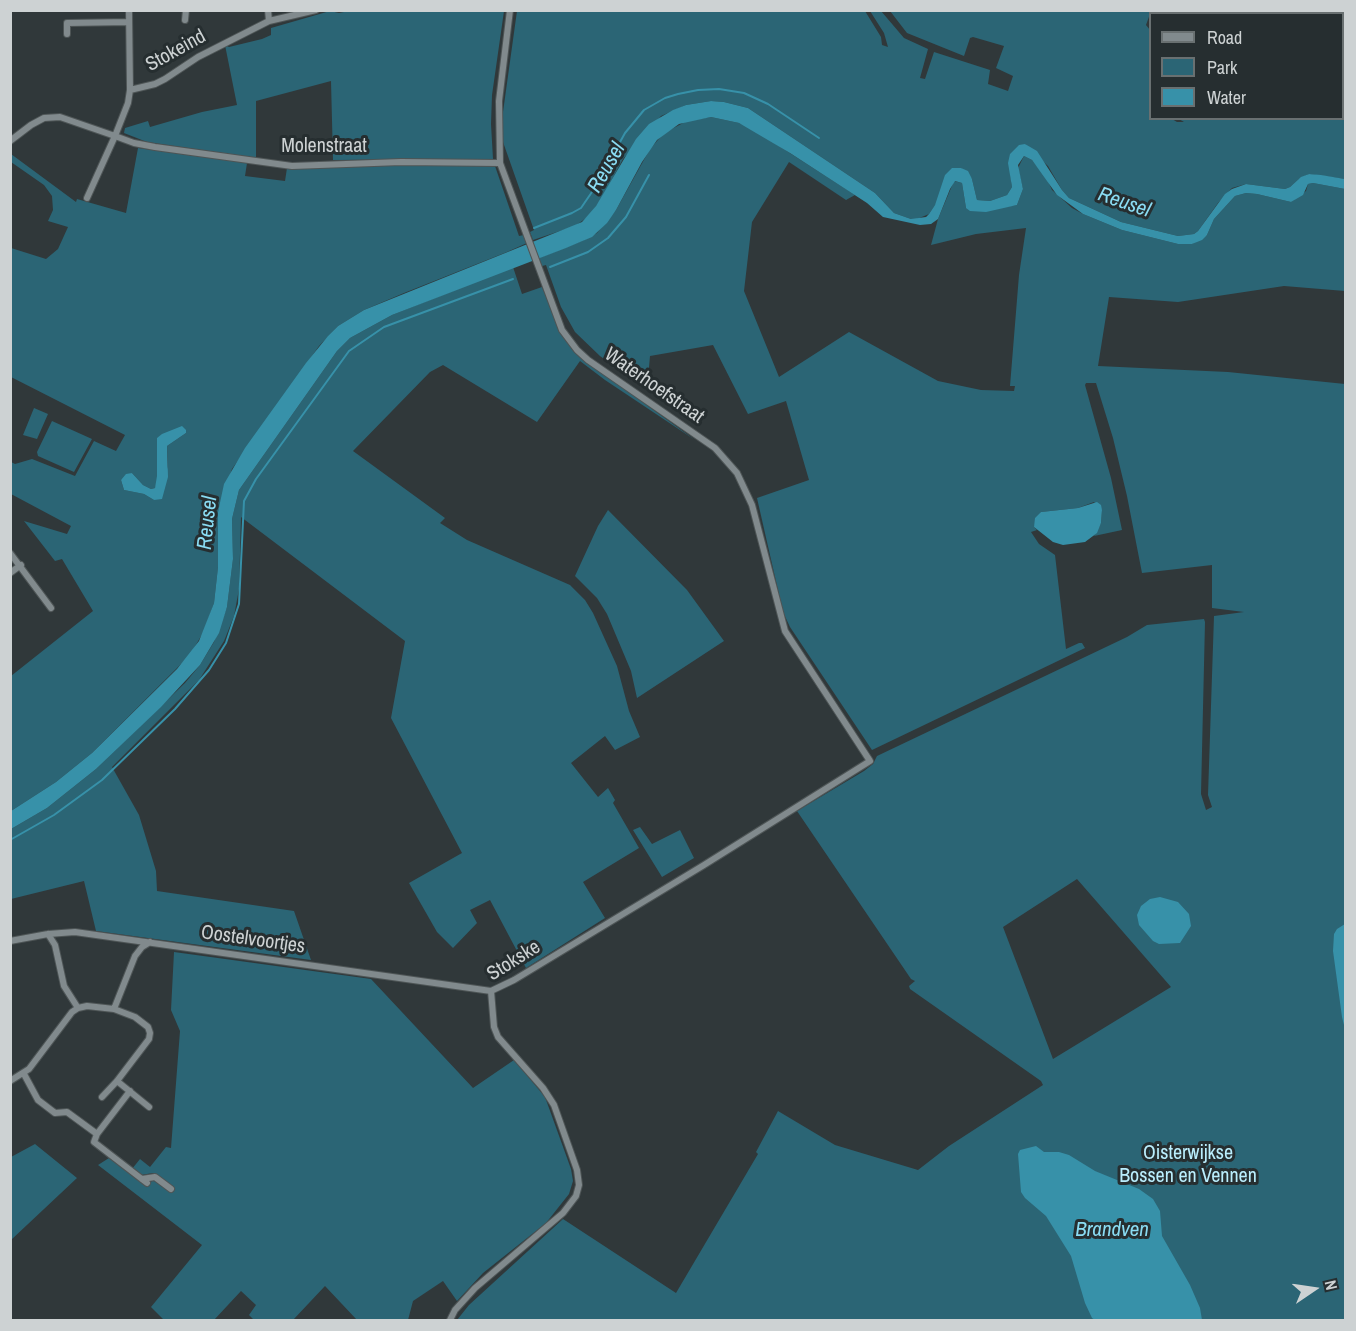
<!DOCTYPE html>
<style>
body{margin:0}
#map{position:relative;width:1356px;height:1331px;overflow:hidden;background:#30383a;font-family:"Archivo Narrow",sans-serif}
canvas{display:block}
.frame{position:absolute;inset:0;border:12px solid #cdd2d3;pointer-events:none}
.legend{position:absolute;left:1149px;top:12px;width:195px;height:108px;box-sizing:border-box;background:#262e30;border:2px solid #697071;margin:0;padding:8px 10px;list-style:none;font-size:18px;color:#cdd2d3}
.legend li{display:flex;align-items:center;gap:12px;height:30px}
.legend b{width:30px;border:2px solid #697071}
.north{position:absolute;left:1284px;top:1259px;width:60px;height:60px;-webkit-text-stroke:4px #262e30;paint-order:stroke;rotate:77deg;font-size:16px;font-weight:700;line-height:24px;text-align:center;color:#cdd2d3}
.north::after{content:'';display:block;margin:auto;width:21px;height:27px;background:#cdd2d3;clip-path:polygon(50% 0,100% 100%,50% 72%,0 100%)}
</style>
<div id="map">
<canvas width="1356" height="1331"></canvas>
<div class="frame"></div>
<ul class="legend">
<li><b style="height:8px;background:#818a8d"></b>Road</li>
<li><b style="height:16px;background:#2b6575"></b>Park</li>
<li><b style="height:16px;background:#3791a9"></b>Water</li>
</ul>
<div class="north">N</div>
</div>
<script>
const ctx = document.querySelector('canvas').getContext('2d');
ctx.lineJoin = 'round';
function fill(path, color) {
  ctx.fillStyle = color;
  ctx.fill(path, 'evenodd');
}
function toPath(rows) {
  const path = new Path2D();
  for (const r of rows) {
    path.moveTo(r[0], r[1]);
    for (let i = 2; i < r.length; i += 2) path.lineTo(r[i], r[i + 1]);
  }
  return path;
}
function strokePath(path, color, width, dash) {
  ctx.strokeStyle = color;
  ctx.lineWidth = width;
  ctx.lineCap = dash ? 'butt' : 'round';
  ctx.setLineDash(dash || []);
  ctx.stroke(path);
}
function label(font, color, halo, rows, align = 'center') {
  ctx.font = font + ' "Archivo Narrow",sans-serif';
  ctx.lineWidth = 6;
  ctx.setLineDash([]);
  ctx.textBaseline = 'middle';
  ctx.strokeStyle = halo;
  ctx.fillStyle = color;
  for (const [text, x, y, turn = 0] of rows) {
    ctx.save();
    ctx.translate(x, y);
    ctx.rotate((+turn || 0) * Math.PI / 180);
    ctx.textAlign = isNaN(turn) ? turn : align;
    if (halo) ctx.strokeText(text, 0, 0);
    ctx.fillText(text, 0, 0);
    ctx.restore();
  }
}
const green = toPath([
 [354,10,504,11,492,95,491,124,493,159,333,160,331,81,256,101,256,158,147,142,124,133,125,128,148,121,150,127,202,112,237,105,225,45,229,47,262,39,271,35,271,28,330,11,339,13],
 [517,11,865,11,881,37,882,45,888,47,884,33,870,11,881,11,904,38,928,49,920,78,925,79,934,52,990,70,988,84,1008,91,1013,76,996,68,1004,46,973,37,970,38,964,56,907,33,890,11,1345,11,1345,179,1309,174,1299,179,1290,187,1285,189,1246,184,1232,188,1218,203,1198,231,1194,234,1178,236,1121,222,1069,198,1062,190,1048,166,1025,144,1010,171,1012,187,1007,195,990,201,977,200,972,179,961,168,929,214,917,219,911,219,894,213,875,193,748,108,724,102,711,101,686,105,661,116,623,159,602,198,589,216,575,226,533,240,530,232,534,230,503,142,503,112],
 [1150,14,1342,14,1342,118,1179,119,1184,122,1177,122,1172,119,1150,118,1150,30,1146,25],
 [711,117,739,123,751,128,855,195,846,200,789,162,752,222,744,291,779,377,849,332,938,381,981,390,1014,391,1015,386,1010,386,1019,275,1026,228,976,234,931,245,938,219,954,181,962,183,966,208,1003,207,1017,205,1023,189,1018,168,1024,156,1032,160,1047,179,1052,190,1072,208,1083,214,1122,230,1178,244,1192,244,1207,235,1214,219,1235,196,1246,193,1257,194,1291,202,1306,191,1308,184,1313,183,1345,189,1345,291,1284,286,1178,302,1109,297,1098,366,1228,372,1345,384,1345,1320,457,1320,469,1305,563,1219,676,1293,758,1154,756,1152,778,1111,835,1145,918,1170,949,1146,1043,1085,1041,1081,910,989,909,986,915,981,911,979,797,811,864,771,873,764,877,756,1127,637,1147,625,1204,619,1205,622,1201,794,1206,810,1212,807,1208,795,1214,616,1244,612,1212,608,1212,565,1142,573,1127,496,1113,438,1096,383,1086,383,1085,385,1111,478,1122,530,1094,536,1101,523,1102,510,1094,502,1078,508,1041,512,1034,527,1037,530,1031,532,1039,544,1055,555,1066,649,1079,643,1082,643,1085,648,872,750,790,627,783,612,757,498,809,480,786,401,748,414,713,345,650,356,647,390,600,356,575,332,561,307,546,265,542,266,539,258,582,241,597,233,616,210,650,149,664,133,687,121],
 [1077,879,1171,987,1053,1059,1003,927],
 [138,148,247,163,245,176,285,181,287,168,391,165,495,166,519,236,524,235,527,243,507,252,404,293,364,310,338,326,319,346,232,469,218,512,218,567,214,603,204,631,190,655,92,753,56,782,11,811,11,676,93,611,62,559,55,561,24,521,67,534,71,526,11,494,11,462,15,464,32,459,75,476,94,441,116,451,125,435,11,377,11,248,46,259,58,249,68,227,48,221,53,210,52,196,44,185,11,162,11,154,76,202,77,199,126,213],
 [186,433,167,446,168,467,154,500,144,494,124,490,121,480,132,473,143,485,151,489,155,488,157,484,158,456,157,438],
 [513,267,522,294,542,287,559,329,580,357,695,440,605,380,580,361,537,422,443,365,430,372,353,451,445,518,440,523,467,540,570,585,585,600,593,613,617,666,629,711,640,737,615,750,605,736,571,763,598,797,608,788,615,800,613,803,639,848,583,882,605,918,526,968,490,900,470,910,477,923,453,948,437,932,409,883,462,853,391,718,405,641,241,517,239,589,234,616,224,641,199,680,112,767,139,815,156,871,157,891,294,911,311,960,96,931,84,881,11,899,11,829,47,808,96,769,185,683,200,665,214,642,227,607,233,559,232,519,239,490,337,351,350,338,392,315],
 [34,408,48,414,37,439,23,435],
 [52,421,92,439,74,472,38,456,37,452],
 [608,510,687,590,724,641,637,698,631,671,607,614,597,598,575,576,598,526],
 [640,827,652,844,680,830,694,858,662,877,633,830],
 [174,952,371,979,473,1088,514,1060,545,1097,571,1169,573,1181,569,1194,546,1223,483,1273,457,1301,443,1281,413,1301,408,1320,357,1320,325,1286,293,1320,254,1320,249,1315,256,1305,241,1291,214,1320,164,1320,151,1307,202,1245,98,1165,109,1158,146,1186,153,1180,167,1190,168,1184,153,1173,141,1175,132,1169,140,1159,150,1167,166,1147,171,1148,180,1031,171,1010],
 [35,1144,77,1178,11,1240,11,1157]
]);
const water = toPath([
 [711,101,724,102,748,108,875,193,894,213,911,219,926,217,929,214,935,205,945,175,952,168,961,168,968,171,972,179,977,200,990,201,1007,195,1012,187,1008,163,1010,154,1019,145,1025,144,1037,151,1062,190,1069,198,1121,222,1178,236,1194,234,1198,231,1225,194,1232,189,1246,184,1285,189,1290,187,1301,177,1309,174,1321,175,1345,179,1345,189,1313,183,1308,184,1303,195,1291,202,1257,194,1246,193,1235,196,1214,219,1207,235,1202,240,1192,244,1178,244,1122,230,1083,214,1057,195,1032,160,1024,156,1018,165,1023,189,1017,205,986,212,970,211,966,208,962,183,955,181,950,189,938,219,931,224,920,225,883,217,867,203,790,153,739,123,711,117,679,124,657,140,642,162,616,210,607,223,592,237,566,248,392,315,350,338,337,351,239,490,232,519,233,559,227,607,219,633,200,665,161,707,96,769,47,808,11,829,11,811,56,782,92,753,177,669,199,641,214,603,218,567,218,512,224,484,245,448,306,363,328,336,338,326,364,310,582,222,596,206,636,139,649,124,673,110,686,105],
 [182,426,186,430,186,433,167,446,168,477,162,499,154,500,144,494,124,490,121,480,126,474,132,473,143,485,151,489,155,488,157,476,157,438,162,434],
 [1097,502,1101,505,1102,510,1101,523,1097,533,1085,542,1063,545,1053,542,1034,527,1035,518,1041,512,1078,508],
 [1160,897,1178,902,1189,914,1191,926,1180,943,1159,944,1153,941,1139,925,1137,915,1141,906,1150,899],
 [1345,924,1345,1029,1342,1017,1333,951,1334,934,1337,929],
 [1036,1146,1044,1152,1059,1152,1069,1155,1095,1171,1139,1189,1153,1199,1160,1211,1162,1236,1190,1285,1200,1308,1202,1320,1095,1320,1092,1318,1085,1303,1071,1256,1046,1216,1025,1198,1021,1192,1018,1154,1020,1150]
]);
const stream = toPath([
 [534,228,572,213,581,208,594,189,625,133,644,110,665,98,678,94,698,90,719,89,744,93,768,104,819,138],
 [550,267,588,252,608,238,626,217,649,175],
 [10,840,54,815,102,780,175,709,209,670,226,643,239,604,244,501,256,479,349,351,384,327,513,279]
]);
const minor = toPath([
 [268,10,269,21],
 [185,20,186,10],
 [67,34,67,23,129,22],
 [130,90,155,84,165,79,198,57,269,21,316,10],
 [10,141,31,125,44,118,60,117,115,136,128,103,130,90,129,10],
 [87,198,115,136,134,143,155,147,292,166,401,162,500,163],
 [10,553,51,608],
 [10,573,21,565],
 [48,934,55,945,64,986,78,1008],
 [10,941,48,934,75,932,491,991],
 [24,1074,38,1100,55,1113,67,1112,97,1134,94,1142,147,1183],
 [10,1081,29,1069,72,1012,78,1008,87,1006,114,1009,135,956,142,947,150,942],
 [117,1081,149,1107],
 [102,1097,117,1081,149,1039,150,1033,148,1027,135,1017,114,1009],
 [97,1134,130,1091],
 [142,1179,155,1177,171,1189],
 [450,1320,455,1310,475,1288,563,1213,576,1196,579,1185,577,1170,554,1105,543,1088,498,1037,494,1027,491,991,514,980,704,865,870,761,785,631,752,505,737,473,715,448,588,360,577,350,562,330,500,163,499,101,510,10]
]);
const streetNames = [
 ["Stokeind",176,51,-29],
 ["Molenstraat",324,147],
 ["Waterhoefstraat",654,386,35],
 ["Oostelvoortjes",253,940,8],
 ["Stokske",514,961,-32]
];
const parkNames = [
 ["Oisterwijkse",1188,1154],
 ["Bossen en Vennen",1188,1177]
];
const waterNames = [
 ["Reusel",607,168,-60],
 ["Reusel",1124,203,19],
 ["Reusel",208,523,-84],
 ["Brandven",1112,1230]
];
fill(green, '#2b6575');
fill(water, '#3791a9');
strokePath(stream, '#3791a9', 2);
strokePath(minor, '#4e5556', 8);
strokePath(minor, '#818a8d', 6);
label('20px', '#cdd2d3', '#262e30', streetNames);
label('20px', '#baeefd', '#262e30', parkNames);
label('italic 21px', '#8adcf3', '#262e30', waterNames);
</script>
